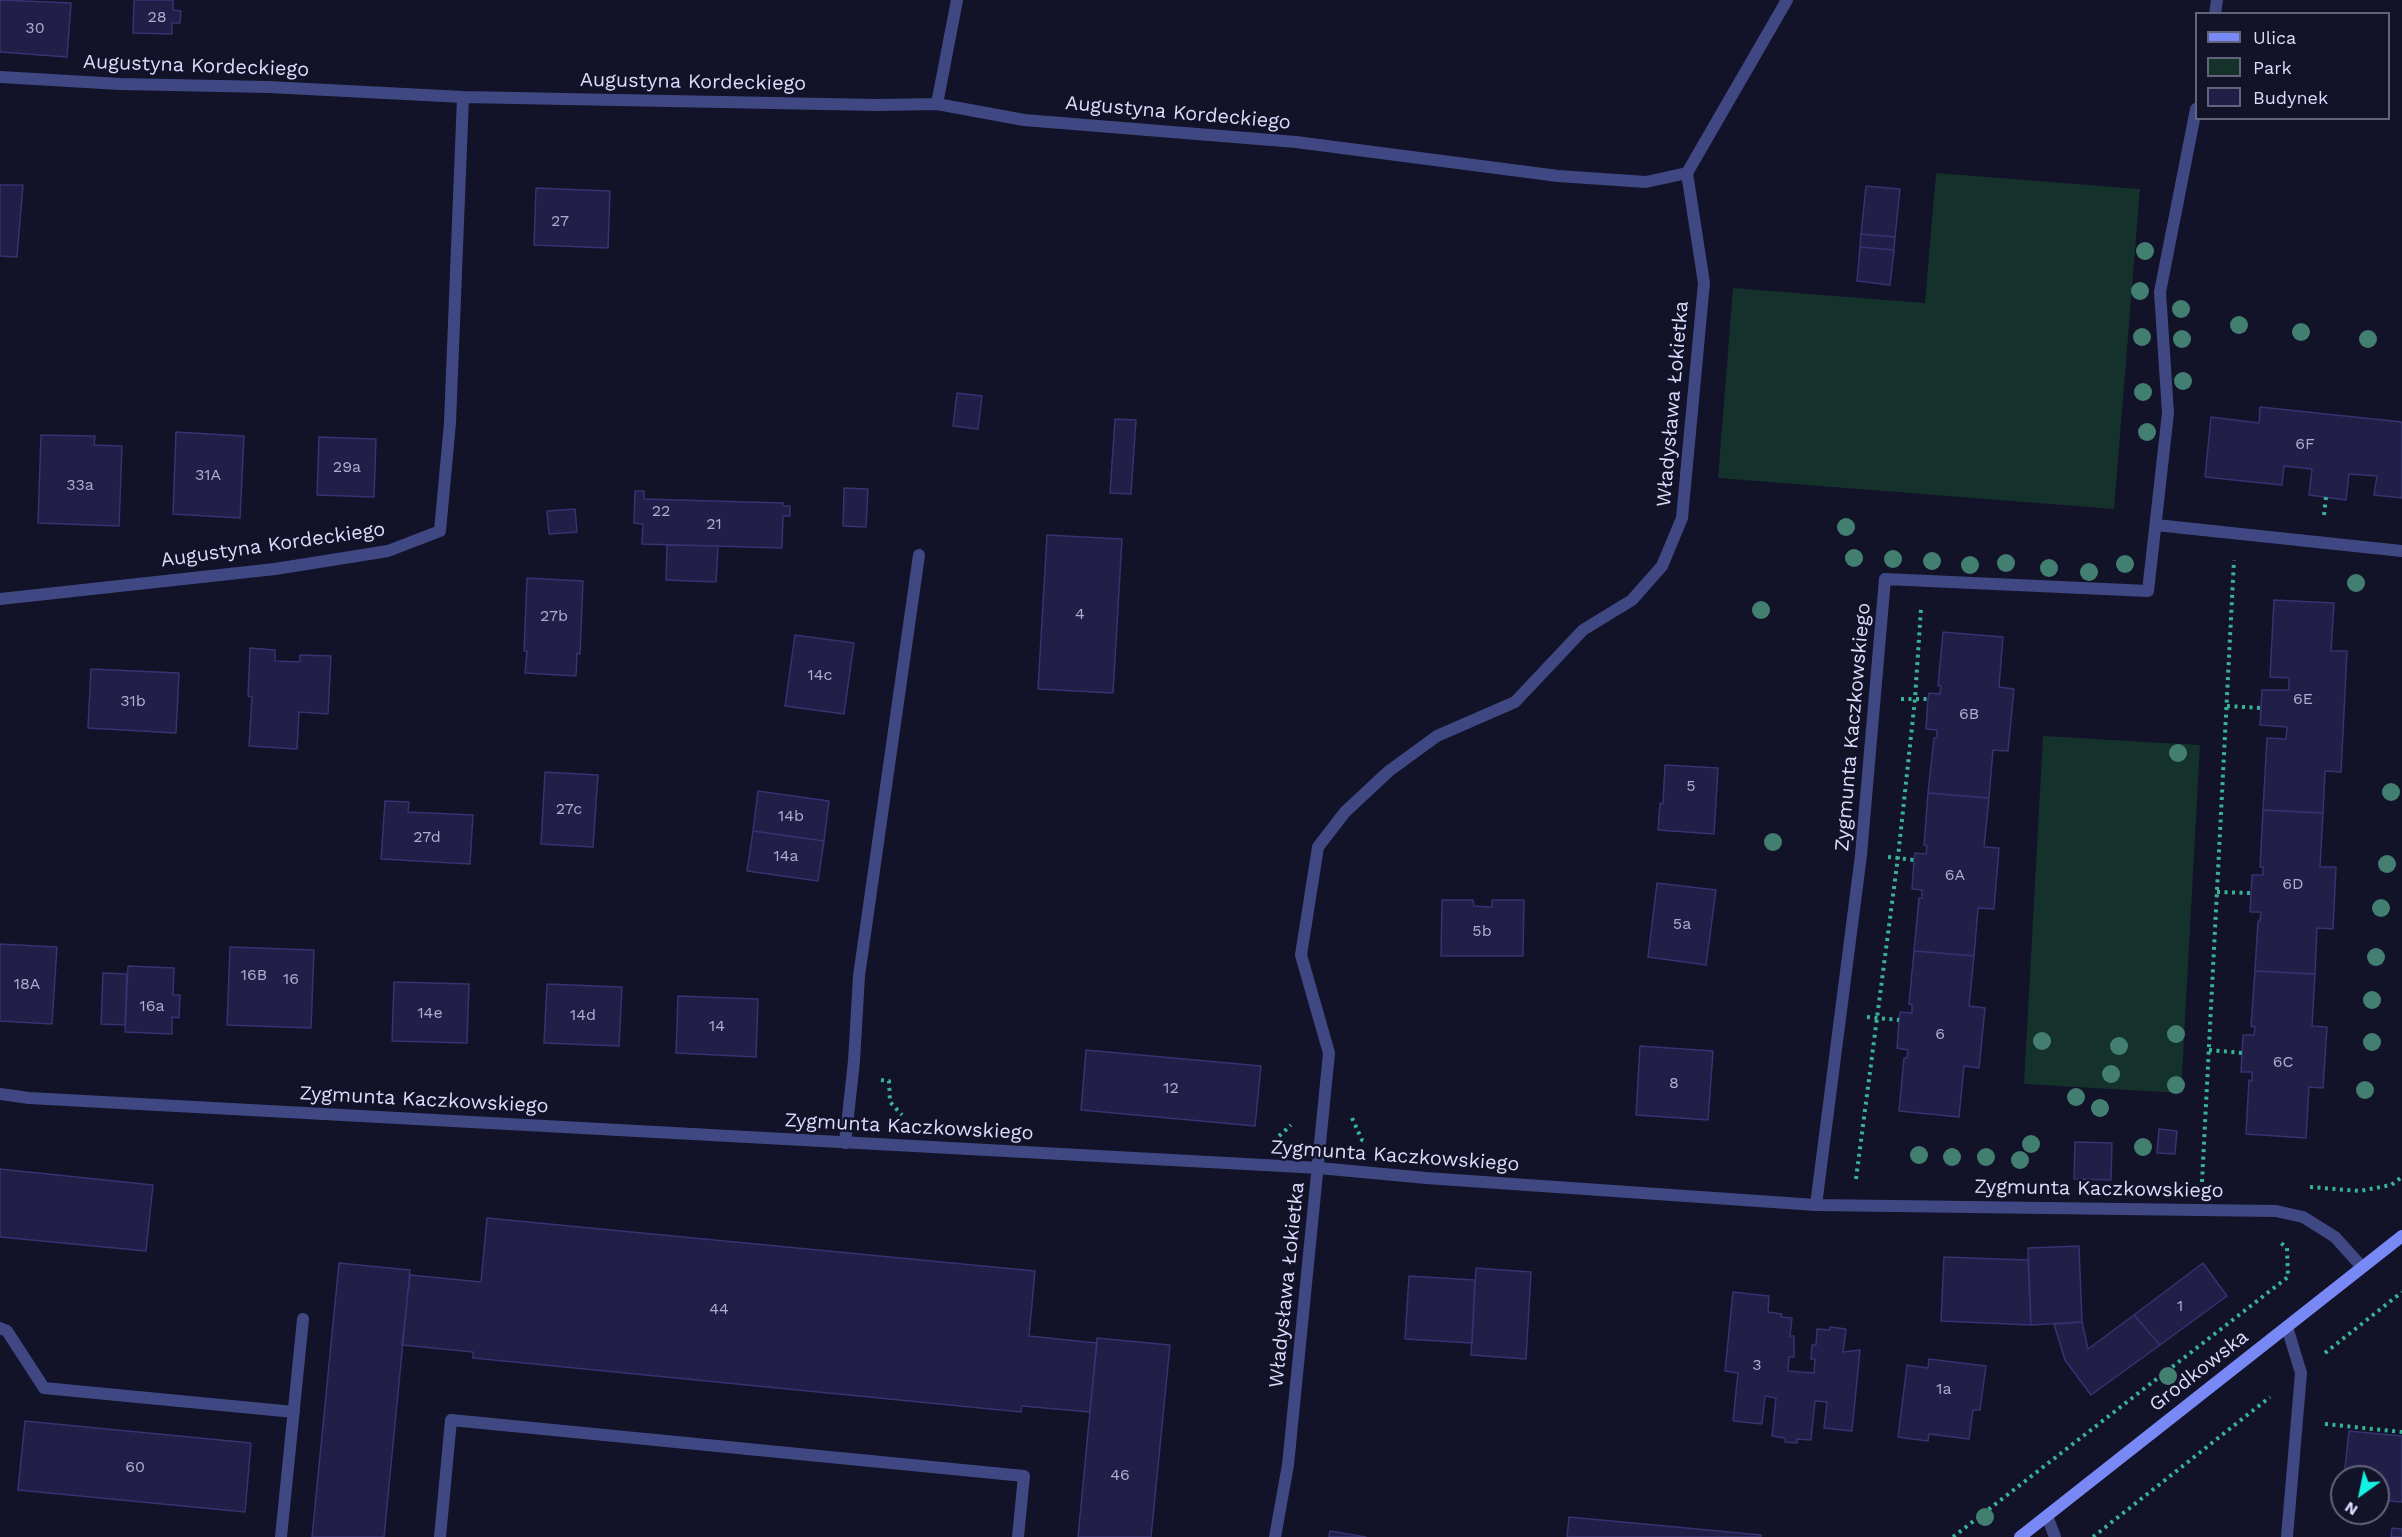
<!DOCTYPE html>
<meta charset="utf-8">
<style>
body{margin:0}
#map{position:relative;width:2402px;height:1537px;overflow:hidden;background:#121228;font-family:"Work Sans",sans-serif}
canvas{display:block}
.legend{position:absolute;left:2195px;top:12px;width:195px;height:108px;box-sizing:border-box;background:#121228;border:2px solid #62637d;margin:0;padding:8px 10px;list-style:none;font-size:18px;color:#dbdcfd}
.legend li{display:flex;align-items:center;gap:12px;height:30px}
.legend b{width:30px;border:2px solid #62637d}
.north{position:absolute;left:2330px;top:1465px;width:60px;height:60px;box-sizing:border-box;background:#121228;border:2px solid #62637d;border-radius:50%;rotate:213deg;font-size:16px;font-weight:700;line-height:24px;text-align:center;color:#dbdcfd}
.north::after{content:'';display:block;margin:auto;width:21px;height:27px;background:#14f0e3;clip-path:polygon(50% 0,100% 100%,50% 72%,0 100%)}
</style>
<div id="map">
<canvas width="2402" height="1537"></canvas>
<ul class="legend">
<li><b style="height:8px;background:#7889f6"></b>Ulica</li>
<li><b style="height:16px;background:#15312c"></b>Park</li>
<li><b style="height:16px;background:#211f47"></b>Budynek</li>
</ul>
<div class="north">N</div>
</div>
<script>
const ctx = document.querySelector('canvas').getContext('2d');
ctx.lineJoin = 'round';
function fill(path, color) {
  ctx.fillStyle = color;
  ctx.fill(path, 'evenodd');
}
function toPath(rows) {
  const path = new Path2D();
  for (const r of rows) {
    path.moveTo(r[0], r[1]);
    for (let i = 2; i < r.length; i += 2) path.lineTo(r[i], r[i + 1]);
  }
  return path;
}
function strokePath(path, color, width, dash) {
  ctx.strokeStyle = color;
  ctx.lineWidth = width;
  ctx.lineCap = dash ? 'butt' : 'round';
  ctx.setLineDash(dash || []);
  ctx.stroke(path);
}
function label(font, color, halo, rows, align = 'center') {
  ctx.font = font + ' "Work Sans",sans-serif';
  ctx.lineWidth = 5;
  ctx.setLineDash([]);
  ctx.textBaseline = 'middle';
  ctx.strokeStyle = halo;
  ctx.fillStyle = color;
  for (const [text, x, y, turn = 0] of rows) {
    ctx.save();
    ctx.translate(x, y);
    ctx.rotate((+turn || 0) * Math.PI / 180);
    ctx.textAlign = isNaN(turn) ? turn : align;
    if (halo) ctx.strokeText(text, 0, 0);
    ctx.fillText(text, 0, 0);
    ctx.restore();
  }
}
const green = toPath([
 [1936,173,2140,189,2114,509,1718,478,1733,288,1925,303],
 [2043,736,2200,745,2181,1093,2024,1084]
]);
const building = toPath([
 [0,0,71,3,67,57,0,52,0,0],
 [134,0,173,0,173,10,181,11,180,23,172,23,172,34,133,33,134,0],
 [0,185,23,185,17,257,0,256,0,185],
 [1866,186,1900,189,1895,237,1861,234,1866,186],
 [536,188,610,191,608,248,534,245,536,188],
 [1861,234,1895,237,1894,250,1860,247,1861,234],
 [1860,247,1894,250,1890,285,1857,281,1860,247],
 [957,393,982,396,978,429,953,426,957,393],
 [2260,407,2402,422,2402,498,2374,495,2377,476,2349,474,2346,500,2309,495,2312,469,2284,466,2282,485,2205,477,2211,417,2259,423,2260,407],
 [1115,419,1136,420,1131,494,1110,493,1115,419],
 [176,432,244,436,240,518,173,514,176,432],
 [41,435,95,436,94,445,122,446,119,526,38,523,41,435],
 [319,437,376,439,374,497,317,495,319,437],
 [844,488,868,489,866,527,843,526,844,488],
 [635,491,644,491,644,499,783,503,783,506,790,506,790,516,783,516,782,548,642,544,643,524,634,523,635,491],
 [575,509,577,532,549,534,547,511,575,509],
 [1047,535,1122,539,1113,693,1038,689,1047,535],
 [667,545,718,546,716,582,666,580,667,545],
 [527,578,583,581,580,654,577,653,576,676,525,673,527,651,524,651,527,578],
 [2274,600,2334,603,2331,651,2347,651,2341,772,2325,771,2323,813,2263,810,2267,738,2286,739,2287,727,2260,725,2262,690,2289,690,2289,678,2270,677,2274,600],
 [1943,632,2003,637,1999,687,2014,689,2008,751,1993,750,1989,798,1928,793,1934,738,1937,738,1937,730,1926,729,1928,699,1929,693,1940,694,1941,686,1938,686,1943,632],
 [795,635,854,643,844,714,785,706,795,635],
 [250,648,275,650,275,661,300,662,300,655,331,656,328,714,299,712,297,749,249,746,252,697,248,696,250,648],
 [91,669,179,673,176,733,88,728,91,669],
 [1665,765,1718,768,1714,834,1658,830,1660,803,1663,804,1665,765],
 [545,772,598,775,593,847,541,844,545,772],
 [758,791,829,801,824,841,753,831,758,791],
 [1928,793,1989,798,1984,847,1999,848,1994,909,1978,908,1974,956,1914,951,1919,898,1922,898,1922,890,1912,889,1914,860,1915,853,1926,854,1927,846,1924,845,1928,793],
 [385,801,409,802,408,812,473,815,470,864,381,859,385,801],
 [2263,810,2323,813,2320,867,2336,867,2333,929,2317,928,2315,974,2255,971,2258,921,2260,921,2261,912,2250,912,2252,875,2263,875,2263,867,2260,867,2263,810],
 [753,831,824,841,818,881,747,871,753,831],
 [1657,883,1716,890,1706,965,1648,957,1657,883],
 [1442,900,1473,900,1474,906,1492,907,1492,900,1524,900,1523,956,1441,956,1442,900],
 [0,944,57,947,52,1024,0,1021,0,944],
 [230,947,314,950,311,1028,227,1025,230,947],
 [1914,951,1974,956,1969,1006,1985,1008,1979,1068,1964,1066,1959,1117,1899,1111,1904,1058,1907,1058,1908,1050,1897,1048,1899,1020,1900,1012,1912,1013,1912,1005,1909,1004,1914,951],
 [128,966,174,968,173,995,180,995,179,1018,172,1017,172,1034,125,1032,128,966],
 [2255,971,2315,974,2312,1026,2327,1027,2323,1088,2309,1087,2306,1138,2246,1134,2249,1080,2252,1081,2252,1072,2241,1072,2243,1035,2254,1035,2255,1027,2251,1026,2255,971],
 [103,973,127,974,125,1025,101,1024,103,973],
 [394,982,469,984,467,1043,392,1041,394,982],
 [547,984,622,987,619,1046,544,1043,547,984],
 [678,996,758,999,756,1057,676,1053,678,996],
 [1640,1046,1713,1051,1708,1120,1636,1115,1640,1046],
 [1086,1050,1261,1066,1255,1126,1081,1110,1086,1050],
 [2159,1129,2177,1131,2175,1154,2157,1153,2159,1129],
 [2075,1142,2112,1143,2111,1180,2074,1179,2075,1142],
 [0,1169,153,1185,146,1251,0,1237,0,1169],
 [487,1218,1035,1271,1029,1336,1097,1343,1090,1412,1022,1406,1021,1412,473,1358,473,1352,402,1345,410,1275,481,1282,487,1218],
 [2079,1246,2082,1322,2031,1325,2028,1248,2079,1246],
 [1944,1257,2028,1260,2031,1325,1941,1321,1944,1257],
 [339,1263,410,1270,384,1537,312,1537,339,1263],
 [2203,1263,2227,1296,2160,1345,2134,1315,2203,1263],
 [1476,1268,1531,1272,1526,1359,1471,1355,1476,1268],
 [1409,1276,1475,1280,1472,1343,1405,1339,1409,1276],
 [1733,1292,1769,1296,1768,1312,1782,1314,1781,1317,1792,1318,1790,1336,1794,1336,1794,1357,1789,1357,1788,1371,1814,1373,1815,1359,1811,1359,1812,1345,1816,1345,1817,1329,1830,1330,1830,1327,1846,1329,1843,1352,1860,1350,1852,1431,1824,1428,1827,1402,1815,1401,1811,1440,1797,1439,1797,1443,1785,1442,1785,1438,1772,1436,1776,1398,1765,1396,1762,1424,1733,1421,1738,1373,1725,1371,1733,1292],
 [2134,1315,2160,1345,2091,1395,2065,1360,2054,1324,2082,1322,2088,1349,2134,1315],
 [1097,1338,1170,1345,1151,1537,1078,1537,1097,1338],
 [1929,1359,1986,1366,1980,1410,1973,1410,1969,1439,1929,1434,1928,1441,1898,1437,1907,1365,1928,1368,1929,1359],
 [25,1421,251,1443,245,1512,18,1490,25,1421],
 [2349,1431,2402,1436,2402,1502,2378,1500,2378,1477,2344,1477,2349,1431],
 [1569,1517,1761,1535,1761,1537,1567,1537,1569,1517],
 [2392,1528,2402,1529,2402,1537,2391,1537,2392,1528],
 [1330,1531,1366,1537,1329,1537,1330,1531]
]);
const path = toPath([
 [2324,515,2326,497],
 [1901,699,1928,699],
 [2227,706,2261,708],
 [1888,857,1914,860],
 [2217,892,2251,893],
 [1867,1017,1899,1020],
 [2209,1050,2242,1053],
 [881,1080,889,1081,890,1102,902,1115],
 [1352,1118,1362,1140,1366,1142],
 [1279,1136,1291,1125],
 [1856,1179,1898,857,1915,699,1921,608],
 [2202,1182,2234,560],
 [2310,1187,2360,1191,2391,1185,2402,1177],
 [2325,1353,2402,1292],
 [2325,1424,2402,1432],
 [1953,1537,2288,1277,2287,1248,2281,1243],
 [2093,1537,2270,1397]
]);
const service = toPath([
 [845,1143,854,1061,859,976,919,555],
 [0,1328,7,1331,44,1388,294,1412],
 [281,1537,303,1319],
 [440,1537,451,1420,1024,1476,1018,1537]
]);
const minor = toPath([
 [2215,14,2217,0],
 [0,77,120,84,269,87,463,97,876,105,937,104,1024,120,1296,142,1558,176,1646,182,1687,173,1787,0],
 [937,104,957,0],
 [2156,525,2402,551],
 [0,599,275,569,388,551,440,531,450,423,463,97],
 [0,1094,29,1098,1319,1168,1426,1178,1816,1205,2276,1211,2303,1217,2335,1237,2362,1267],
 [1816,1205,1861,855,1885,579,2148,591,2168,413,2160,292,2196,109],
 [2047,1516,2055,1537],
 [1275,1537,1288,1465,1329,1053,1301,955,1318,847,1345,812,1389,771,1437,736,1515,702,1583,630,1632,600,1662,566,1682,518,1704,283,1687,173],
 [2287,1537,2301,1373,2287,1327]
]);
const secondary = toPath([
 [2020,1537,2402,1236]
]);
const trees = [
 [2145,251],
 [2140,291],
 [2181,309],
 [2239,325],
 [2301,332],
 [2142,337],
 [2182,339],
 [2368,339],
 [2183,381],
 [2143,392],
 [2147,432],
 [1846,527],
 [1854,558],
 [1893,559],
 [1932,561],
 [2006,563],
 [2125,564],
 [1970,565],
 [2049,568],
 [2089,572],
 [2356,583],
 [1761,610],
 [2178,753],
 [2391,792],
 [1773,842],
 [2387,864],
 [2381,908],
 [2376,957],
 [2372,1000],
 [2176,1034],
 [2042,1041],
 [2372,1042],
 [2119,1046],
 [2111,1074],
 [2176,1085],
 [2365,1090],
 [2076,1097],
 [2100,1108],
 [2031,1144],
 [2143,1147],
 [1919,1155],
 [1952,1157],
 [1986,1157],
 [2020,1160],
 [2168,1376],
 [1985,1517]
];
const numberNames = [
 ["28",157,17],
 ["30",35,28],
 ["27",560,221],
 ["6F",2305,444],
 ["29a",347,467],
 ["31A",208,475],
 ["33a",80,485],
 ["22",661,511],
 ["21",714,524],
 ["4",1080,614],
 ["27b",554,616],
 ["14c",820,675],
 ["6E",2303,699],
 ["31b",133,701],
 ["6B",1969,714],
 ["5",1691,786],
 ["27c",569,809],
 ["14b",791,816],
 ["27d",427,837],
 ["14a",786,856],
 ["6A",1955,875],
 ["6D",2293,884],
 ["5a",1682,924],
 ["5b",1482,931],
 ["16B",254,975],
 ["16",291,979],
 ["18A",27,984],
 ["16a",152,1006],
 ["14e",430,1013],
 ["14d",583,1015],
 ["14",717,1026],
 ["6",1940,1034],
 ["6C",2283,1062],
 ["8",1674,1083],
 ["12",1171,1088],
 ["1",2180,1306],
 ["44",719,1309],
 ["3",1757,1365],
 ["1a",1944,1389],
 ["60",135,1467],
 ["46",1120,1475]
];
const streetNames = [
 ["Augustyna Kordeckiego",196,66,2],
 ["Augustyna Kordeckiego",693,82,1],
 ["Augustyna Kordeckiego",1178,113,5],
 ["Władysława Łokietka",1673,404,-85],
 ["Augustyna Kordeckiego",273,545,-8],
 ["Zygmunta Kaczkowskiego",1853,727,-85],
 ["Zygmunta Kaczkowskiego",424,1100,3],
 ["Zygmunta Kaczkowskiego",909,1127,3],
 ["Zygmunta Kaczkowskiego",1395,1156,4],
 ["Zygmunta Kaczkowskiego",2099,1189,1],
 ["Władysława Łokietka",1287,1285,-84],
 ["Grodkowska",2199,1371,-38]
];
fill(green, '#15312c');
fill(building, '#211f47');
strokePath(building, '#353372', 1.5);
strokePath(path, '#39b398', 4, [3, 4.5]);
strokePath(service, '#404883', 12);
strokePath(minor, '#404883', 12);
strokePath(secondary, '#7889f6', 12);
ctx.fillStyle = '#437f71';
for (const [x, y] of trees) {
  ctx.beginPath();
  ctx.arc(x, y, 9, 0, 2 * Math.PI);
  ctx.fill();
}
label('16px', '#acadd0', null, numberNames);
label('20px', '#dbdcfd', '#121228', streetNames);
</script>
